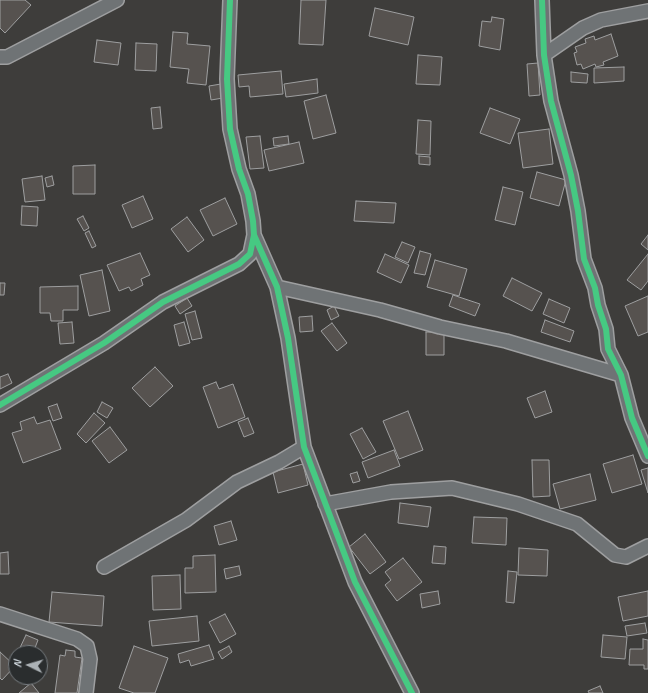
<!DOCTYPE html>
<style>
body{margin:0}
#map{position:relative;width:648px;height:693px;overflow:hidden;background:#3e3d3b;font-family:Caveat,sans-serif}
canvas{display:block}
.north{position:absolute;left:8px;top:645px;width:40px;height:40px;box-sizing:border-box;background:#2a2d2e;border:1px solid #767b7f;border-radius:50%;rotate:275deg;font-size:11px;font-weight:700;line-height:16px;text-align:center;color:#e8f1f8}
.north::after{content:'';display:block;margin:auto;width:14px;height:18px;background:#acb2b6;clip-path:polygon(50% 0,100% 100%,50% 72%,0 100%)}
</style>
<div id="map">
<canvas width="648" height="693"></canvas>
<div class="north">N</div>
</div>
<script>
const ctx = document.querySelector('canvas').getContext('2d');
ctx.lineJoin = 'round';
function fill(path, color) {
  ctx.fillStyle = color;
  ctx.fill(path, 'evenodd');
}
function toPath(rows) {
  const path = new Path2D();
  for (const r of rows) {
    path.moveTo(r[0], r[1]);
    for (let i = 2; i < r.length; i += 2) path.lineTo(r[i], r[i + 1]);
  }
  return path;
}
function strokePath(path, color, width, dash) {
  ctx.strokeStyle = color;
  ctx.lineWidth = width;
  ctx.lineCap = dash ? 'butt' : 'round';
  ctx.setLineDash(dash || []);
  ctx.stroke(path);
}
const building = toPath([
 [0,0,25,0,31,5,5,33,0,28,0,0],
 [301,0,326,0,323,45,299,44,301,0],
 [375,8,414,17,408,45,369,36,375,8],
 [492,17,504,19,500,50,479,46,482,21,491,22,492,17],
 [173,32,188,33,187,44,210,46,206,85,187,83,189,69,170,67,173,32],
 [611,34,618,56,603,62,604,65,596,67,595,64,583,69,581,64,577,65,574,53,577,52,575,47,586,43,585,39,594,36,595,40,611,34],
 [97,40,121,43,118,65,94,62,97,40],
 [136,43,157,44,156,71,135,70,136,43],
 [418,55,442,57,440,85,416,84,418,55],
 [538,63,540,95,529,96,527,64,538,63],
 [624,67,624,81,594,83,594,68,624,67],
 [281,71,283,94,250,97,249,86,239,87,238,75,281,71],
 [571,72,588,74,587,83,571,82,571,72],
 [317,79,318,93,286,97,284,84,317,79],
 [221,84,223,98,211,100,209,86,221,84],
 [326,95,336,133,313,139,304,101,326,95],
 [160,107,162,128,153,129,151,108,160,107],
 [490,108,520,119,510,144,480,133,490,108],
 [418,120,431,121,430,155,416,154,418,120],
 [549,129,553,164,523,168,518,133,549,129],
 [260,136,264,168,250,169,246,137,260,136],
 [288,136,289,144,274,146,273,138,288,136],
 [299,142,304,163,269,171,264,150,299,142],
 [419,156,430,157,430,165,419,164,419,156],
 [95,165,95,194,73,194,73,166,95,165],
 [537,172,566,180,559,206,530,198,537,172],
 [42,176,45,200,25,202,22,179,42,176],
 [52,176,54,185,47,187,45,178,52,176],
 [503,187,523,192,515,225,495,220,503,187],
 [143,196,153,219,132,228,122,205,143,196],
 [225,198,237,224,213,236,200,210,225,198],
 [356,201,396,203,394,223,354,221,356,201],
 [22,206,38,207,37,226,21,225,22,206],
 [83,216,89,228,84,231,77,219,83,216],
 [187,217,204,240,188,252,171,229,187,217],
 [89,231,96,246,92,248,85,233,89,231],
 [648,235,648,250,641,244,648,235],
 [402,242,415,247,408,263,395,257,402,242],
 [420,251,431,254,425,275,414,273,420,251],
 [140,253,150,275,141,279,143,285,131,291,129,287,119,291,107,265,140,253],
 [385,254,409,265,401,283,377,272,385,254],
 [648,254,648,281,641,290,627,280,648,254],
 [435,260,467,269,459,296,427,287,435,260],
 [102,270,110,311,89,316,80,275,102,270],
 [512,278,542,293,532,311,503,296,512,278],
 [0,283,5,283,4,295,0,295,0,283],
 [78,286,78,310,63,310,63,321,51,321,50,313,40,313,40,287,78,286],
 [453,295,480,304,475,316,449,306,453,295],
 [648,296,648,332,638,336,625,306,648,296],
 [187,298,192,306,180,314,175,306,187,298],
 [549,299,570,308,564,323,543,314,549,299],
 [334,306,339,316,331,320,327,310,334,306],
 [195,311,202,338,192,340,185,314,195,311],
 [312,316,313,331,300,332,299,317,312,316],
 [545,320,574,331,570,342,541,332,545,320],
 [72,322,74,343,60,344,58,323,72,322],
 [184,322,190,343,179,346,174,325,184,322],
 [332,323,347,343,337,351,321,331,332,323],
 [426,332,444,332,444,355,426,355,426,332],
 [155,367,173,386,150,407,132,388,155,367],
 [8,374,12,383,0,389,0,377,8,374],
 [216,382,219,389,233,384,245,417,218,428,203,387,216,382],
 [545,391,552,412,535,418,527,398,545,391],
 [102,402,113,408,107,418,97,412,102,402],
 [57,404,62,418,53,421,48,407,57,404],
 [408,411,423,450,399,459,383,421,408,411],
 [94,413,105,423,86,443,77,434,94,413],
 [34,417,37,424,50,420,61,449,23,463,12,433,22,430,20,422,34,417],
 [248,418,254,433,244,437,238,422,248,418],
 [110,427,127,450,109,463,92,441,110,427],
 [362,428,376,452,363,459,350,434,362,428],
 [394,450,400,466,368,478,362,462,394,450],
 [633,455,642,484,612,493,603,464,633,455],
 [532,460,549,460,550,496,533,497,532,460],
 [303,464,308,485,278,493,273,472,303,464],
 [648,468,648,493,641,470,648,468],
 [357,472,360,481,353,483,350,474,357,472],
 [590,474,596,500,560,509,553,484,590,474],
 [400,503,431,507,428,527,398,523,400,503],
 [474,517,507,518,506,545,472,543,474,517],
 [231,521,237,540,219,545,214,526,231,521],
 [365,534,386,562,370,574,349,547,365,534],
 [434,546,446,547,445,564,432,563,434,546],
 [519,548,548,550,547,576,518,575,519,548],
 [8,552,9,574,0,574,0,553,8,552],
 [215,555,216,592,185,593,185,568,193,568,193,556,215,555],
 [403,558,422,582,397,601,385,585,391,580,385,572,403,558],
 [239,566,241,575,226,579,224,569,239,566],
 [508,571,517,572,514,603,506,602,508,571],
 [180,575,181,609,153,610,152,576,180,575],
 [438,591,440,604,422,608,420,594,438,591],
 [648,591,648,616,623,621,618,597,648,591],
 [52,592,104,596,102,626,49,622,52,592],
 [225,614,236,634,220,643,209,622,225,614],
 [197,616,199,641,152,646,149,621,197,616],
 [645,623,647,633,627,636,625,626,645,623],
 [26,635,38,640,33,653,18,652,26,635],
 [603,635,627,637,625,659,601,657,603,635],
 [643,639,648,640,648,669,644,669,644,665,629,665,630,649,643,649,643,639],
 [209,645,214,659,191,666,189,660,180,663,178,654,209,645],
 [134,646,168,658,155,693,134,693,119,688,134,646],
 [229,646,232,652,222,659,218,652,229,646],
 [66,650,75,651,75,657,82,658,77,693,55,693,60,655,65,656,66,650],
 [0,652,15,666,2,680,0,678,0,652],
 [31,683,39,693,19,693,31,683],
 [600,686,603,693,589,693,588,691,600,686]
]);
const street = toPath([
 [542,0,544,55,551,101,571,175,578,211,584,259,595,288,598,305,606,329,608,349,621,375,632,418,648,456],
 [544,55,583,28,601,20,648,11],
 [0,57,7,57,117,0],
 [254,235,277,287,288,338,304,447,355,582,412,693],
 [277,287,380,310,440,327,506,341,621,375],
 [0,405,104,343,163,302,239,264,250,254,254,235,253,221,248,194,239,169,230,129,227,79,230,0],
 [325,504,391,492,452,488,518,504,577,524,615,555,626,557,648,546],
 [104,567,186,520,237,482,279,462,304,447],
 [0,614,77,639,87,646,90,659,86,693]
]);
const cycleway = toPath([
 [542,0,544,55,551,101,571,175,578,211,584,259,595,288,598,305,606,329,608,349,621,375,632,418,648,456],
 [254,235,277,287,288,338,304,447,355,582,412,693],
 [0,405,104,343,163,302,239,264,250,254,254,235,253,221,248,194,239,169,230,129,227,79,230,0]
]);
fill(building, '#56524f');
strokePath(building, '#9e9fa0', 1);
strokePath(street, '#9e9fa0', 16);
strokePath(street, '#6f7375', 13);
strokePath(cycleway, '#46c982', 6);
</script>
